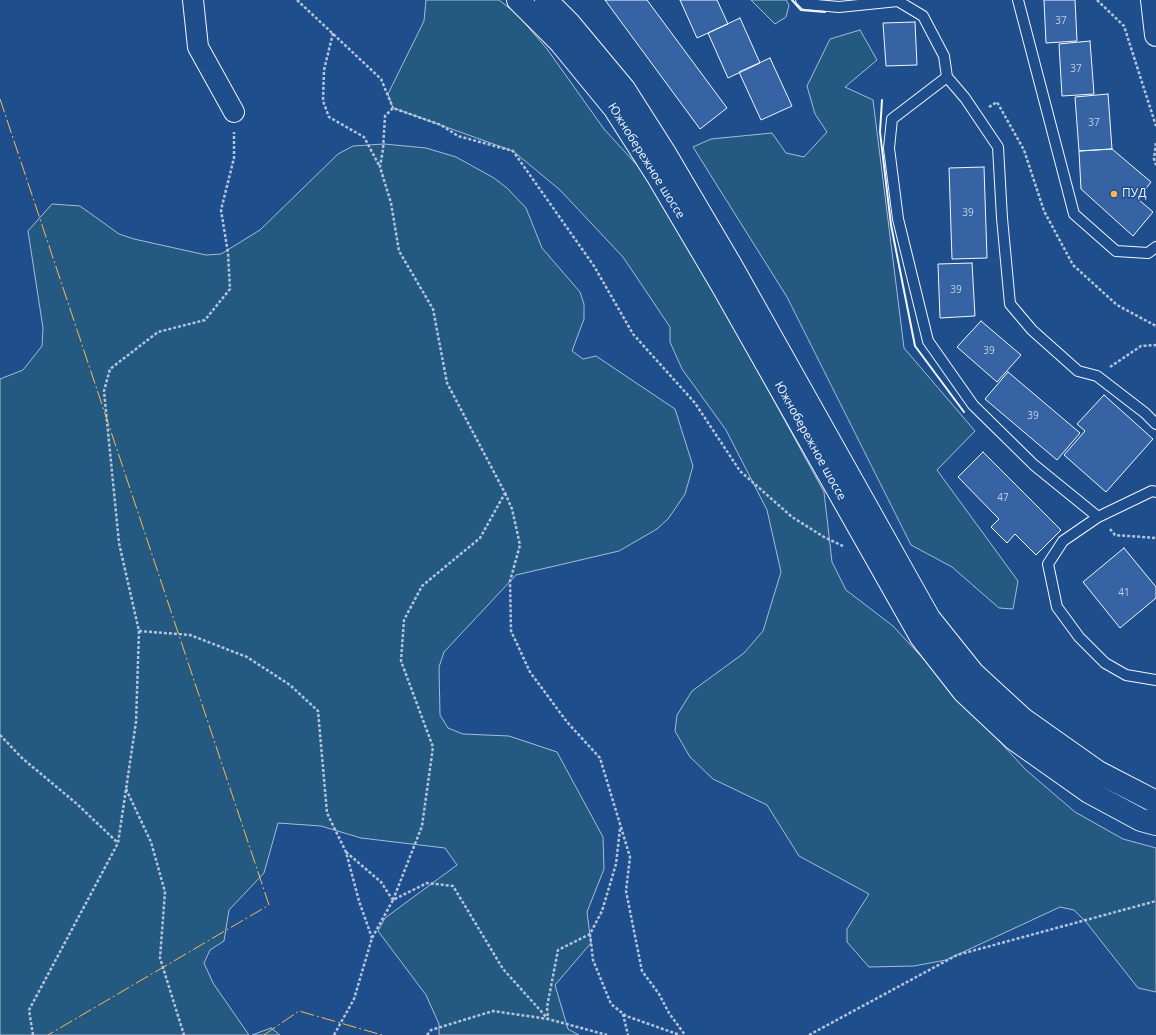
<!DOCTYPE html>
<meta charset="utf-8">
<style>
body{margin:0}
canvas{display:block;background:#1f4e8c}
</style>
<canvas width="1156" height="1035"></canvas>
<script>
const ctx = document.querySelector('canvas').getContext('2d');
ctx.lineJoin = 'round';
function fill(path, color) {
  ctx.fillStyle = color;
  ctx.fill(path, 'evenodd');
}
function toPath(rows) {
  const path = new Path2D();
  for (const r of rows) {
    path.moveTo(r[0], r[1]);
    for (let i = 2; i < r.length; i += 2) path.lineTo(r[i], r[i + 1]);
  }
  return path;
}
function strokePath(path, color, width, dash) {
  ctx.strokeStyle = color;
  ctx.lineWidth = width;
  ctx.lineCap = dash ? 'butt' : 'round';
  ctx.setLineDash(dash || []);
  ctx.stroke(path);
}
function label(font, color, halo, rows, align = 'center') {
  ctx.font = font + ' "Open Sans",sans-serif';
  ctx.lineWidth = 3;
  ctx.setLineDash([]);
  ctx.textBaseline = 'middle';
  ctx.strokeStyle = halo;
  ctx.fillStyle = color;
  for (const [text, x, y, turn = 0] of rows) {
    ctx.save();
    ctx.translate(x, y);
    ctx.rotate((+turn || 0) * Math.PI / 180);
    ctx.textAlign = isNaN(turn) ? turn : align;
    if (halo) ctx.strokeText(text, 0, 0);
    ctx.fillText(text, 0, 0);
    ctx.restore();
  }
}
const green = toPath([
 [426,0,499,0,517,14,547,49,604,129,657,187,824,492,832,562,846,590,893,626,1026,770,1075,812,1123,839,1156,848,1156,992,1138,988,1086,922,1074,910,1060,907,946,960,914,966,869,967,847,942,847,929,869,894,799,856,767,805,713,779,690,757,675,731,677,715,692,691,744,653,763,631,781,572,767,510,726,430,682,369,670,342,670,327,623,257,560,190,513,151,393,108,388,94,424,21,426,0],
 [751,0,786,0,789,5,786,17,775,24,751,0],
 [860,30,877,60,845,87,873,100,904,348,975,431,937,470,1018,581,1013,609,999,608,952,567,911,545,787,297,693,147,711,139,772,133,786,153,804,157,827,132,815,114,807,86,830,39,860,30],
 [384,144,426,148,456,157,494,178,507,188,526,208,542,248,580,292,584,304,584,319,572,351,583,359,596,356,675,409,693,466,685,494,668,519,657,529,619,551,516,575,444,652,439,667,440,715,448,728,463,734,509,736,557,752,603,837,604,869,587,912,591,943,555,985,568,1029,579,1035,439,1035,439,1024,426,995,378,931,385,918,457,865,445,848,361,838,321,826,278,823,264,873,229,910,224,941,210,950,204,963,213,983,249,1035,0,1035,0,379,23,370,42,346,43,328,28,231,52,204,80,206,119,234,134,239,206,255,221,254,260,230,338,154,353,146,384,144],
 [271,1028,280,1035,252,1035,271,1028]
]);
const building = toPath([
 [605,0,647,0,727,108,700,129,605,0],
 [680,0,717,0,728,24,697,38,680,0],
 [1044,0,1075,0,1077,41,1046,43,1044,0],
 [740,18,760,63,728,78,708,33,740,18],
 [915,22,917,65,886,66,883,23,915,22],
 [1090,41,1094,94,1062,96,1059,44,1090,41],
 [770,58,792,106,761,120,739,72,770,58],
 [1108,94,1112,149,1079,151,1075,97,1108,94],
 [1112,149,1151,182,1138,199,1153,212,1133,236,1081,189,1079,151,1112,149],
 [984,167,987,258,952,259,949,168,984,167],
 [972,263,975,316,940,318,938,264,972,263],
 [981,321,1021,355,997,382,957,347,981,321],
 [1008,372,1080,433,1057,460,985,399,1008,372],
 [1104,395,1153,439,1106,492,1064,455,1085,431,1077,424,1104,395],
 [983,452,1061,530,1036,555,1015,534,1007,543,991,527,999,519,958,477,983,452],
 [1124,548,1156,587,1156,598,1120,628,1083,582,1124,548]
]);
const path = toPath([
 [297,0,381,79,393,108],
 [1097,0,1124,26,1156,126],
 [333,33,324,70,323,101,329,117,364,137,380,167],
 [989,107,997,102,1024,150,1044,211,1073,265,1117,305,1156,326],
 [1156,143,1154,159,1156,165],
 [1110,367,1141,346,1156,345],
 [505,493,512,509,520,545,510,581,511,631,530,672,567,722,600,758,630,857,626,891,642,971,659,994,669,1013,685,1035],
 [1110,529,1115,535,1156,538],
 [139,631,190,635,247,657,290,685,318,711,327,813,346,852,359,901,372,938],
 [0,735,22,758,77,804,118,843],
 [126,789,151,842,165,892,160,958,184,1035],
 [620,829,616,864,602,911,590,934,593,960,611,1004,626,1016,680,1035],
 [346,852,381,882,392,899],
 [393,900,422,826,433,747,401,661,404,620,422,586,480,538,505,493,447,383,433,309,399,251,391,203,380,167,383,149,385,116,393,108,441,125,458,136,513,151,594,266,633,334,695,403,740,471,792,517,824,537,843,546],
 [623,1014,628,1035],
 [33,1035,29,1010,118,843,136,722,139,631,119,543,104,391,110,369,158,332,205,320,230,289,228,253,221,210,234,158,234,132],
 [334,1035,354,999,372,938,393,900,427,883,453,886,503,969,548,1019,607,1035],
 [427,1035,431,1030,493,1011,548,1019,547,1007,558,950,590,934],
 [809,1035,957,955,1156,901]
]);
const lane = toPath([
 [801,0,805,4,839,7,898,1,923,16,944,56,947,77,892,119,889,148,898,219,928,341,973,405,1034,465,1098,517,1152,491,1156,492],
 [1018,0,1074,214,1116,251,1148,253,1156,247],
 [947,77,965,98,998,147,1002,218,1010,304,1032,330,1078,371,1097,376,1145,413,1156,424],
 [1098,517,1063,541,1048,564,1057,607,1079,637,1105,663,1126,675,1156,680]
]);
const street = toPath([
 [193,0,198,47,234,112]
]);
const secondary = toPath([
 [1152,0,1156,35]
]);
const highway = toPath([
 [518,0,560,42,615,109,657,175,723,287,921,637,964,692,1014,739,1089,792,1141,820,1156,824],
 [546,0,569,23,624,89,666,155,732,267,929,618,973,673,1023,719,1098,772,1156,802]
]);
const wall = toPath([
 [792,0,801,10,825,12],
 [882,100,880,132,891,225,915,346,964,412]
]);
const power = toPath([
 [0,99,269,905,48,1035],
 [264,1035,299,1011,382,1035]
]);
const markers = [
 [1114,194,4,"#ffb74d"]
];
const numberNames = [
 ["37",1061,21],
 ["37",1076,69],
 ["37",1094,123],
 ["39",968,213],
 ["39",956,290],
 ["39",989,351],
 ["39",1033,416],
 ["47",1003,498],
 ["41",1124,593]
];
const streetNames = [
 ["Южнобережное шоссе",646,161,58],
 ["Южнобережное шоссе",810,441,61]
];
const poiNames = [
 ["ПУД",1122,194]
];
fill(green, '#245a82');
strokePath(green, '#a8bbd7', 1);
fill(building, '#3563a3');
strokePath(building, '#f2f6ff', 1);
strokePath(lane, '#f2f6ff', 12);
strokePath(street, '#f2f6ff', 22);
strokePath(secondary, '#f2f6ff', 24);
strokePath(highway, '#f2f6ff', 24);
strokePath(path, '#b3c4dc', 2.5, [3, 2]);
strokePath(lane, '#1f4e8c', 10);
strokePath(street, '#1f4e8c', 20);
strokePath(secondary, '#1f4e8c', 22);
strokePath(highway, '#1f4e8c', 22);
strokePath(wall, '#f2f6ff', 2);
strokePath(power, '#ffb74d', 1, [14, 3, 2, 3]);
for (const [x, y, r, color] of markers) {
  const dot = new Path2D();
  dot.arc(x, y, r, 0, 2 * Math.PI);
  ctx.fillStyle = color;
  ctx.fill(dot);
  strokePath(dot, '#1f4e8c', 1.5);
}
label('10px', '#c3d1e8', null, numberNames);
label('12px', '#f2f6ff', '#1f4e8c', streetNames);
label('12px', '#f2f6ff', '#1f4e8c', poiNames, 'left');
</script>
